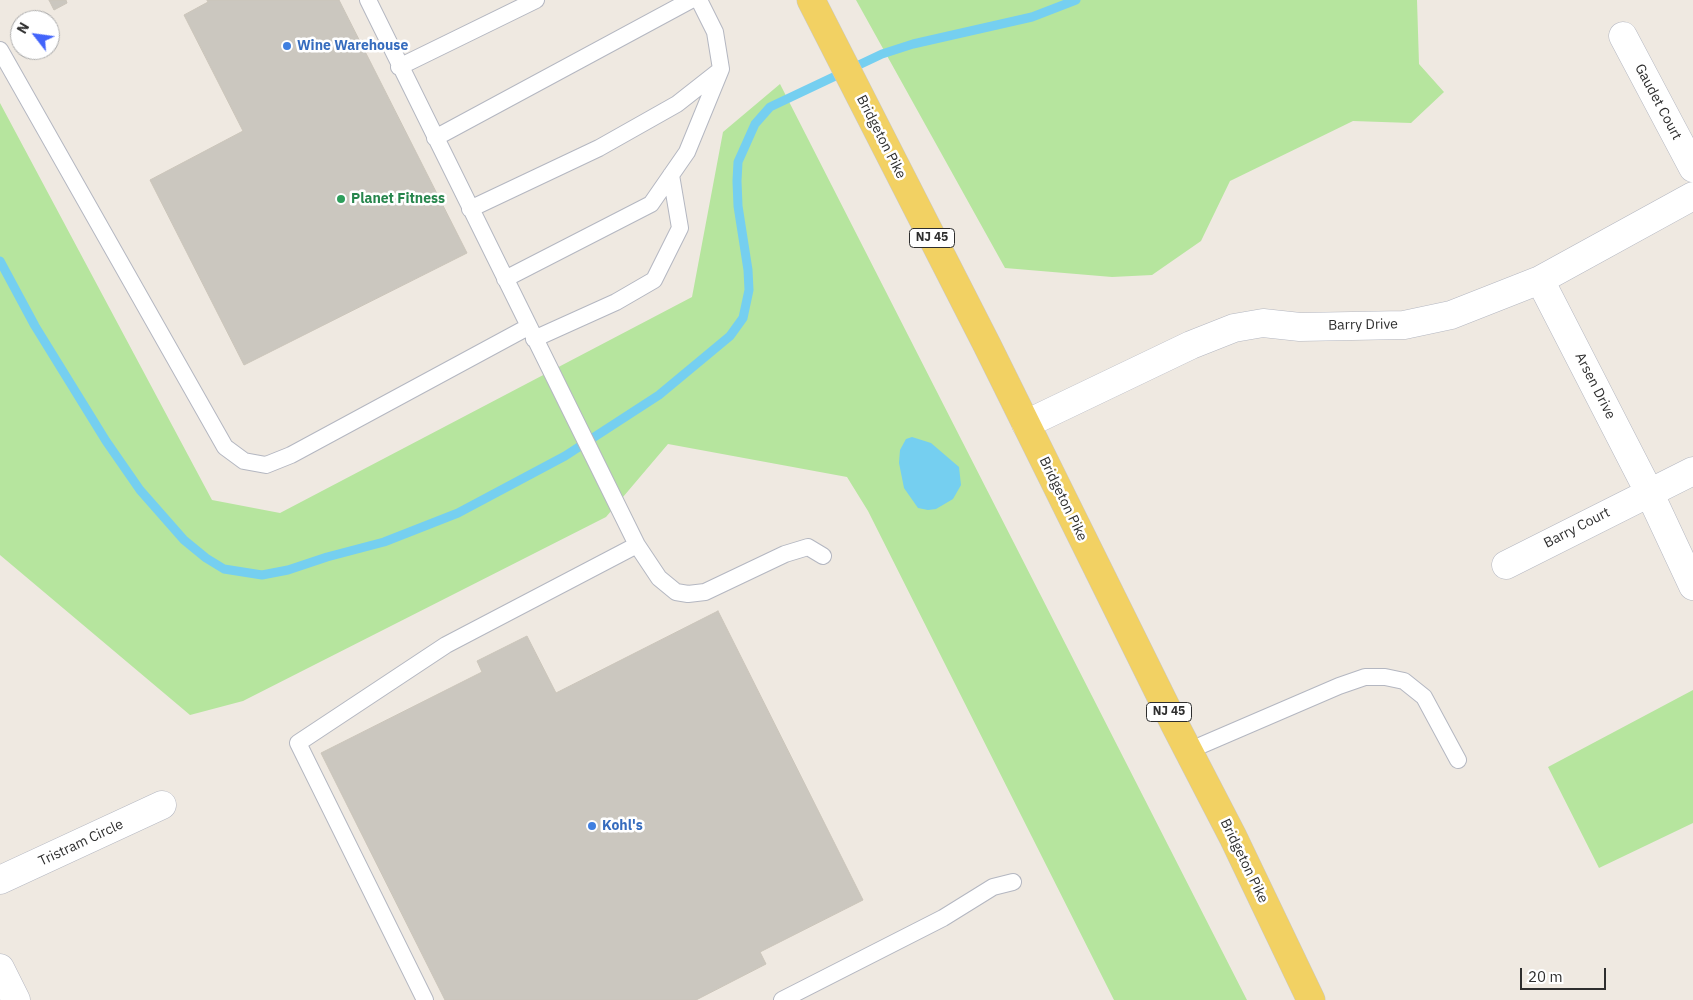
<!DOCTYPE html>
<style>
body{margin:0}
#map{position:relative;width:1693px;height:1000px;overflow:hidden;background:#efe9e1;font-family:"IBM Plex Sans",sans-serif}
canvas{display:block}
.north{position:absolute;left:10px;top:10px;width:50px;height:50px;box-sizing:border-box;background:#fff;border:1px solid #ababab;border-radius:50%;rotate:300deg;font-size:14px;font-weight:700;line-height:20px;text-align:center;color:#2e2e2e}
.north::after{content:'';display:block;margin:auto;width:18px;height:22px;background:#4264fb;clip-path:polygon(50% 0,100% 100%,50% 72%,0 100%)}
.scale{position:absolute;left:1520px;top:968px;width:86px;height:22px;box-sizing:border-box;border:2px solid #2e2e2e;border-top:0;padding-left:6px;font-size:15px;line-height:18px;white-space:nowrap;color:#2e2e2e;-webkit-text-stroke:4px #fff;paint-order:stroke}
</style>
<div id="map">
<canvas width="1693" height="1000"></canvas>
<div class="north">N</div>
<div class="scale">20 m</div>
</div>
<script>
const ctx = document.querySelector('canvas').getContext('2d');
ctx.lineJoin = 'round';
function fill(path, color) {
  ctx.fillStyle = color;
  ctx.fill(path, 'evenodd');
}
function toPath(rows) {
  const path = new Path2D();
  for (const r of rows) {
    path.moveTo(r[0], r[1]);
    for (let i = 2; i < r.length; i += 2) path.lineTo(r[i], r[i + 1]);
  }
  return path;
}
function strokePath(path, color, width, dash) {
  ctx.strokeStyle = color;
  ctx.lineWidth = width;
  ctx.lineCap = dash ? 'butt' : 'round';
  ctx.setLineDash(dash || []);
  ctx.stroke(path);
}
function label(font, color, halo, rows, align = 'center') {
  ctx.font = font + ' "IBM Plex Sans",sans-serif';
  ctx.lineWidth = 5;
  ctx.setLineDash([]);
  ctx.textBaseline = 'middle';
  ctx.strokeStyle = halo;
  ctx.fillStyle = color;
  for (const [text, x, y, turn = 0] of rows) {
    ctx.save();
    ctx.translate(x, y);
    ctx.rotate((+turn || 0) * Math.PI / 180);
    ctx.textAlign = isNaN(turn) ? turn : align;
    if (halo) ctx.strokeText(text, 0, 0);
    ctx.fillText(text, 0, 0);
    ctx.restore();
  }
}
const green = toPath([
 [856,0,1417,0,1419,64,1444,92,1411,123,1353,121,1230,181,1201,241,1152,275,1112,277,1005,268],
 [780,84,1247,1000,1114,1000,868,511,847,477,668,444,606,517,243,701,190,715,0,555,0,103,212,500,280,513,692,297,723,132],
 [1693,690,1693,823,1599,868,1548,767]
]);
const water = toPath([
 [912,437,931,443,959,467,961,485,953,499,936,509,928,510,918,508,904,488,899,463,900,450,906,439]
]);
const stream = toPath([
 [0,261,35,326,106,441,140,490,184,540,206,558,224,569,262,575,288,570,327,557,384,542,458,513,565,456,659,395,730,336,743,318,749,290,748,270,738,206,737,181,738,162,755,124,770,107,882,54,913,44,1032,17,1076,0]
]);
const building = toPath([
 [49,0,66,0,67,3,54,10,49,0],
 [207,0,339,0,467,253,244,365,150,180,243,131,184,15,208,2,207,0],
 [718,611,863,900,760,952,766,964,696,1000,445,1000,321,753,482,672,477,661,527,636,556,693,718,611]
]);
const service = toPath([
 [368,0,637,545],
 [0,50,225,447,244,461,266,465,291,455,528,327],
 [399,67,536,0],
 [435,138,691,0],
 [470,209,599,148,677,104,719,71],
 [505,279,651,204,687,152,721,69,715,32,699,0],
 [534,339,616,302,654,280,680,228,671,175],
 [1188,751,1339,686,1365,677,1385,677,1404,681,1424,697,1458,760],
 [425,1000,298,743,446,645,637,545,659,578,676,592,688,594,705,592,785,554,808,547,823,556],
 [782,1000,943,918,993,887,1013,882]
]);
const minor = toPath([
 [1623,36,1693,168],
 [1540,280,1649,492,1693,586],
 [1026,424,1191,345,1234,328,1263,323,1300,327,1404,325,1451,315,1540,280,1693,196],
 [1506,565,1693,471],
 [0,880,162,805],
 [0,968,16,1000]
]);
const primary = toPath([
 [811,0,987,345,1175,725,1233,837,1311,1000]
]);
const markers = [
 [287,46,5,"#3f7fe0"],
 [341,199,5,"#2e9e5b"],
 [592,826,5,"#3f7fe0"]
];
const shields = [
 [932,238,45],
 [1169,712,45]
];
const shieldNames = [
 ["NJ 45",932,238],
 ["NJ 45",1169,712]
];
const shopNames = [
 ["Wine Warehouse",297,46],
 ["Kohl's",602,826]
];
const streetNames = [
 ["Gaudet Court",1658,102,62],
 ["Bridgeton Pike",881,137,63],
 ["Barry Drive",1363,325,-1],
 ["Arsen Drive",1595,386,63],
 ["Bridgeton Pike",1063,499,64],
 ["Barry Court",1577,528,-27],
 ["Tristram Circle",81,843,-25],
 ["Bridgeton Pike",1244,861,64]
];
const leisureNames = [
 ["Planet Fitness",351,199]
];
fill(green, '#b6e59e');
fill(water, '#75cff0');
strokePath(stream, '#75cff0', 9);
fill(building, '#cbc7bf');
strokePath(building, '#cbc5ba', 1);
strokePath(service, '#b4b7c1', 18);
strokePath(minor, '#b4b7c1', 29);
strokePath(primary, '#c9c9c9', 29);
strokePath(service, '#fff', 16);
strokePath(minor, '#fff', 28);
strokePath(primary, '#f2d163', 28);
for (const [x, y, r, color] of markers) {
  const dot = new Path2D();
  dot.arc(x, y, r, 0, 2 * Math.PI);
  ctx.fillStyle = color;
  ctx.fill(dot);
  strokePath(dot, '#fff', 2);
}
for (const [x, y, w] of shields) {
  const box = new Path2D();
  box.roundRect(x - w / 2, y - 9.5, w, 19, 4);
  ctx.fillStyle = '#fff';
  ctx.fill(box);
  strokePath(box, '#2e2e2e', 1);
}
label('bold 12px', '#2e2e2e', null, shieldNames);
label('bold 14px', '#366cbe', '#fff', shopNames, 'left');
label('14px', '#2e2e2e', '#fff', streetNames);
label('bold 14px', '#27864d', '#fff', leisureNames, 'left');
</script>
